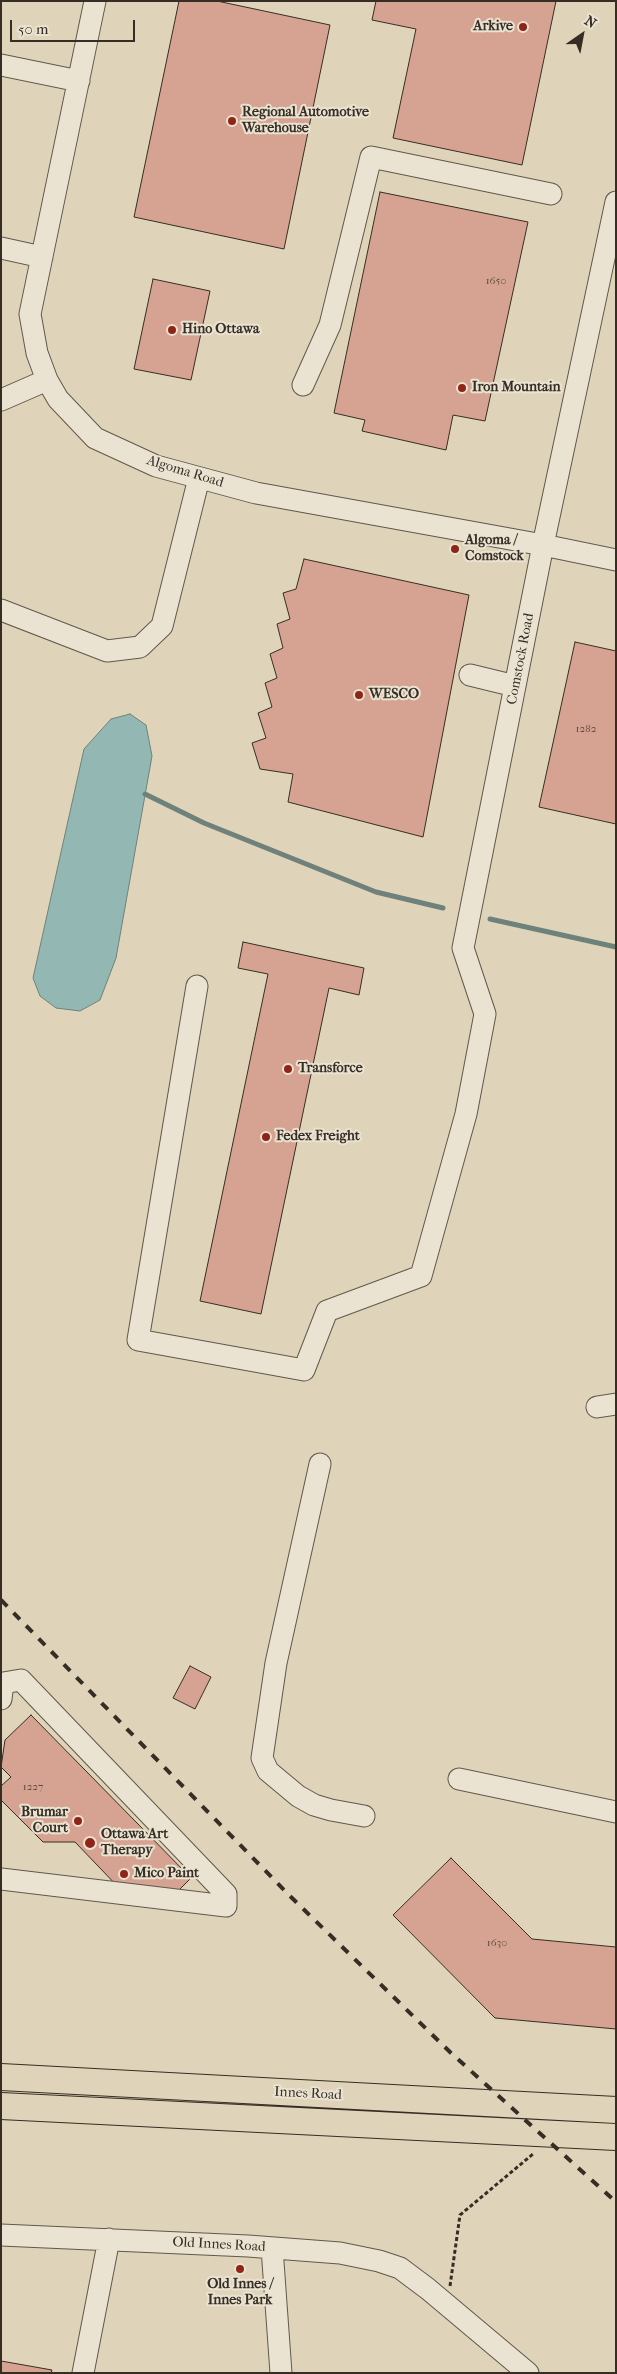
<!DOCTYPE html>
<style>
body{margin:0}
#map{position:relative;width:617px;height:2374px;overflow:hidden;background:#dfd4ba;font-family:"IM FELL French Canon",serif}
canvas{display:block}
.frame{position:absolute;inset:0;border:2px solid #362e24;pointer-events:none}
.north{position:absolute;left:557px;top:10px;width:50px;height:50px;-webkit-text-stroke:4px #eae3d2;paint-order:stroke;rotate:33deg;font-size:14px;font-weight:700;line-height:20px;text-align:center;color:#362e24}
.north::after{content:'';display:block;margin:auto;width:18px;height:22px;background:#362e24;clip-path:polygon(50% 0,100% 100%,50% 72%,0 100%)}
.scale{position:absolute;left:10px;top:20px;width:125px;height:22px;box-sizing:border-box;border:2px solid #362e24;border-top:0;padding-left:6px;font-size:15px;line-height:18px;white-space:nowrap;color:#362e24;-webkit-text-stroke:4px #eae3d2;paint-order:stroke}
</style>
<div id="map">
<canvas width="617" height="2374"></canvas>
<div class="frame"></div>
<div class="north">N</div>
<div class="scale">50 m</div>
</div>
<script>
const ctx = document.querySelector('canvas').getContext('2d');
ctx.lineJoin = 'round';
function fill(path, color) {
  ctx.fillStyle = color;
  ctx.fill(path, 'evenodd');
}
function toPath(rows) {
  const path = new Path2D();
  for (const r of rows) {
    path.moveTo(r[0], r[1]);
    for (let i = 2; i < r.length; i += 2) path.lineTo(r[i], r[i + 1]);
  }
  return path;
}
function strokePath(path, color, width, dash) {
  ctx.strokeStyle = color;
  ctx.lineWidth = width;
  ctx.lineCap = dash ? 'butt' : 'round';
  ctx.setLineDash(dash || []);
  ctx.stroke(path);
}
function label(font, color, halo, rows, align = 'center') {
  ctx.font = font + ' "IM FELL French Canon",serif';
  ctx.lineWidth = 4;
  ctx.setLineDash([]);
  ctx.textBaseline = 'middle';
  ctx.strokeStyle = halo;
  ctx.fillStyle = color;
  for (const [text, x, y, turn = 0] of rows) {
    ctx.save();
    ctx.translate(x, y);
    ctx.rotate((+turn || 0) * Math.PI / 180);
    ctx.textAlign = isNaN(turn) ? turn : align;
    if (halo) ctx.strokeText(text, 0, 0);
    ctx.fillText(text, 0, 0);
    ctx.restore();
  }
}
const water = toPath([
 [130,714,146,725,152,756,116,958,100,1000,80,1011,56,1008,40,996,33,978,84,749,111,719,130,714]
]);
const stream = toPath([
 [145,794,204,823,376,892,443,908],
 [490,919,616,947]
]);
const building = toPath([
 [179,1,217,1,330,25,284,249,134,217,179,1],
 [376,1,556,1,522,165,393,138,416,29,372,20,376,1],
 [380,192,528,222,485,421,453,415,446,450,362,431,365,420,334,413,380,192],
 [153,279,210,291,191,380,134,369,153,279],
 [304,559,469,595,423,837,288,802,293,774,260,769,252,743,266,738,258,713,272,707,265,683,277,678,270,654,283,648,277,624,290,619,283,593,296,589,304,559],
 [575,642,616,651,616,824,539,807,575,642],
 [243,942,364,968,359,995,329,988,261,1314,200,1301,268,974,238,968,243,942],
 [190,1666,211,1677,195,1709,173,1698,190,1666],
 [31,1715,191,1878,178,1891,121,1890,75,1842,43,1842,1,1800,1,1786,11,1777,1,1767,5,1740,31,1715],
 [451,1858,532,1939,616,1947,616,2029,495,2018,393,1915,451,1858],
 [1,2361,52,2370,51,2373,1,2373,1,2361]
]);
const path = toPath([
 [450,2286,460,2215,533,2154]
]);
const minor = toPath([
 [95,1,30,314,37,353,47,380,58,399,95,438,156,466,256,493,543,545,616,560],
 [1,65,79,81],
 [1,248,42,257],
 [303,385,330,325,371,157,551,194],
 [1,400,47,380],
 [1,610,107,651,140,647,162,626,199,478],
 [470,675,515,686],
 [197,986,138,1340,304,1370,327,1311,421,1276,466,1114,485,1014,463,948,543,545,616,202],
 [597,1407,616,1404],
 [320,1464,276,1663,262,1758,268,1771,298,1796,314,1805,331,1810,364,1816],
 [1,1699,3,1683,21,1680,226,1894,226,1906,1,1879],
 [459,1779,616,1812],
 [1,2235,248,2246,340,2253,379,2261,400,2268,428,2289,528,2373],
 [272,2248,281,2373],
 [83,2373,109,2239]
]);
const major = toPath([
 [1,2077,616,2110],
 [1,2106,616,2137]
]);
const rail = toPath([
 [1,1600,291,1897,451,2053,616,2202]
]);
const markers = [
 [523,27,5,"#8f2418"],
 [232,121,5,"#8f2418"],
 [172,330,5,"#8f2418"],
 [462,388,5,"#8f2418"],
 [455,549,5,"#8f2418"],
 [359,695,5,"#8f2418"],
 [288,1069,5,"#8f2418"],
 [266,1137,5,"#8f2418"],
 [78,1821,5,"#8f2418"],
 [90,1843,6,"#8f2418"],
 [124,1874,5,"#8f2418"],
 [240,2269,5,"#8f2418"]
];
const numberNames = [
 ["1650",496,281],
 ["1282",586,729],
 ["1227",33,1787],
 ["1630",497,1943]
];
const poiNames = [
 ["Arkive",513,27,"right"],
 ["Regional Automotive",242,113],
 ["Warehouse",242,129],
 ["Hino Ottawa",182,330],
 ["Iron Mountain",472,388],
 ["Algoma /",465,541],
 ["Comstock",465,557],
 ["WESCO",369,695],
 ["Transforce",298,1069],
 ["Fedex Freight",276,1137],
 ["Brumar",68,1813,"right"],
 ["Court",68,1829,"right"],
 ["Ottawa Art",101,1835],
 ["Therapy",101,1851],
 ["Mico Paint",134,1874],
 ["Old Innes /",240,2285,"center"],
 ["Innes Park",240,2301,"center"]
];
const streetNames = [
 ["Algoma Road",185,472,17],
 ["Comstock Road",521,659,-79],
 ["Innes Road",308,2094,3],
 ["Old Innes Road",219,2245,3]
];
fill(water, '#93b8b3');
strokePath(water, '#6e817a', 1);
strokePath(stream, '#6e817a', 5);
fill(building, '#d6a291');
strokePath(building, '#362e24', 1);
strokePath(minor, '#60584a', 23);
strokePath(major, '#362e24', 28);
strokePath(path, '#362e24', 3, [4, 2.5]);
strokePath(minor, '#eae3d2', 21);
strokePath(major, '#dfd4ba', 26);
strokePath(rail, '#362e24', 4, [9, 9]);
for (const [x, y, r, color] of markers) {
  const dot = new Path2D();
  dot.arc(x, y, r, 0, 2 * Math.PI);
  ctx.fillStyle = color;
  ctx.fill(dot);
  strokePath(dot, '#eae3d2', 2);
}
label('11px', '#5e4b3f', null, numberNames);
label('bold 14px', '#362e24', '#eae3d2', poiNames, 'left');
label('14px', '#362e24', '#eae3d2', streetNames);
</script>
